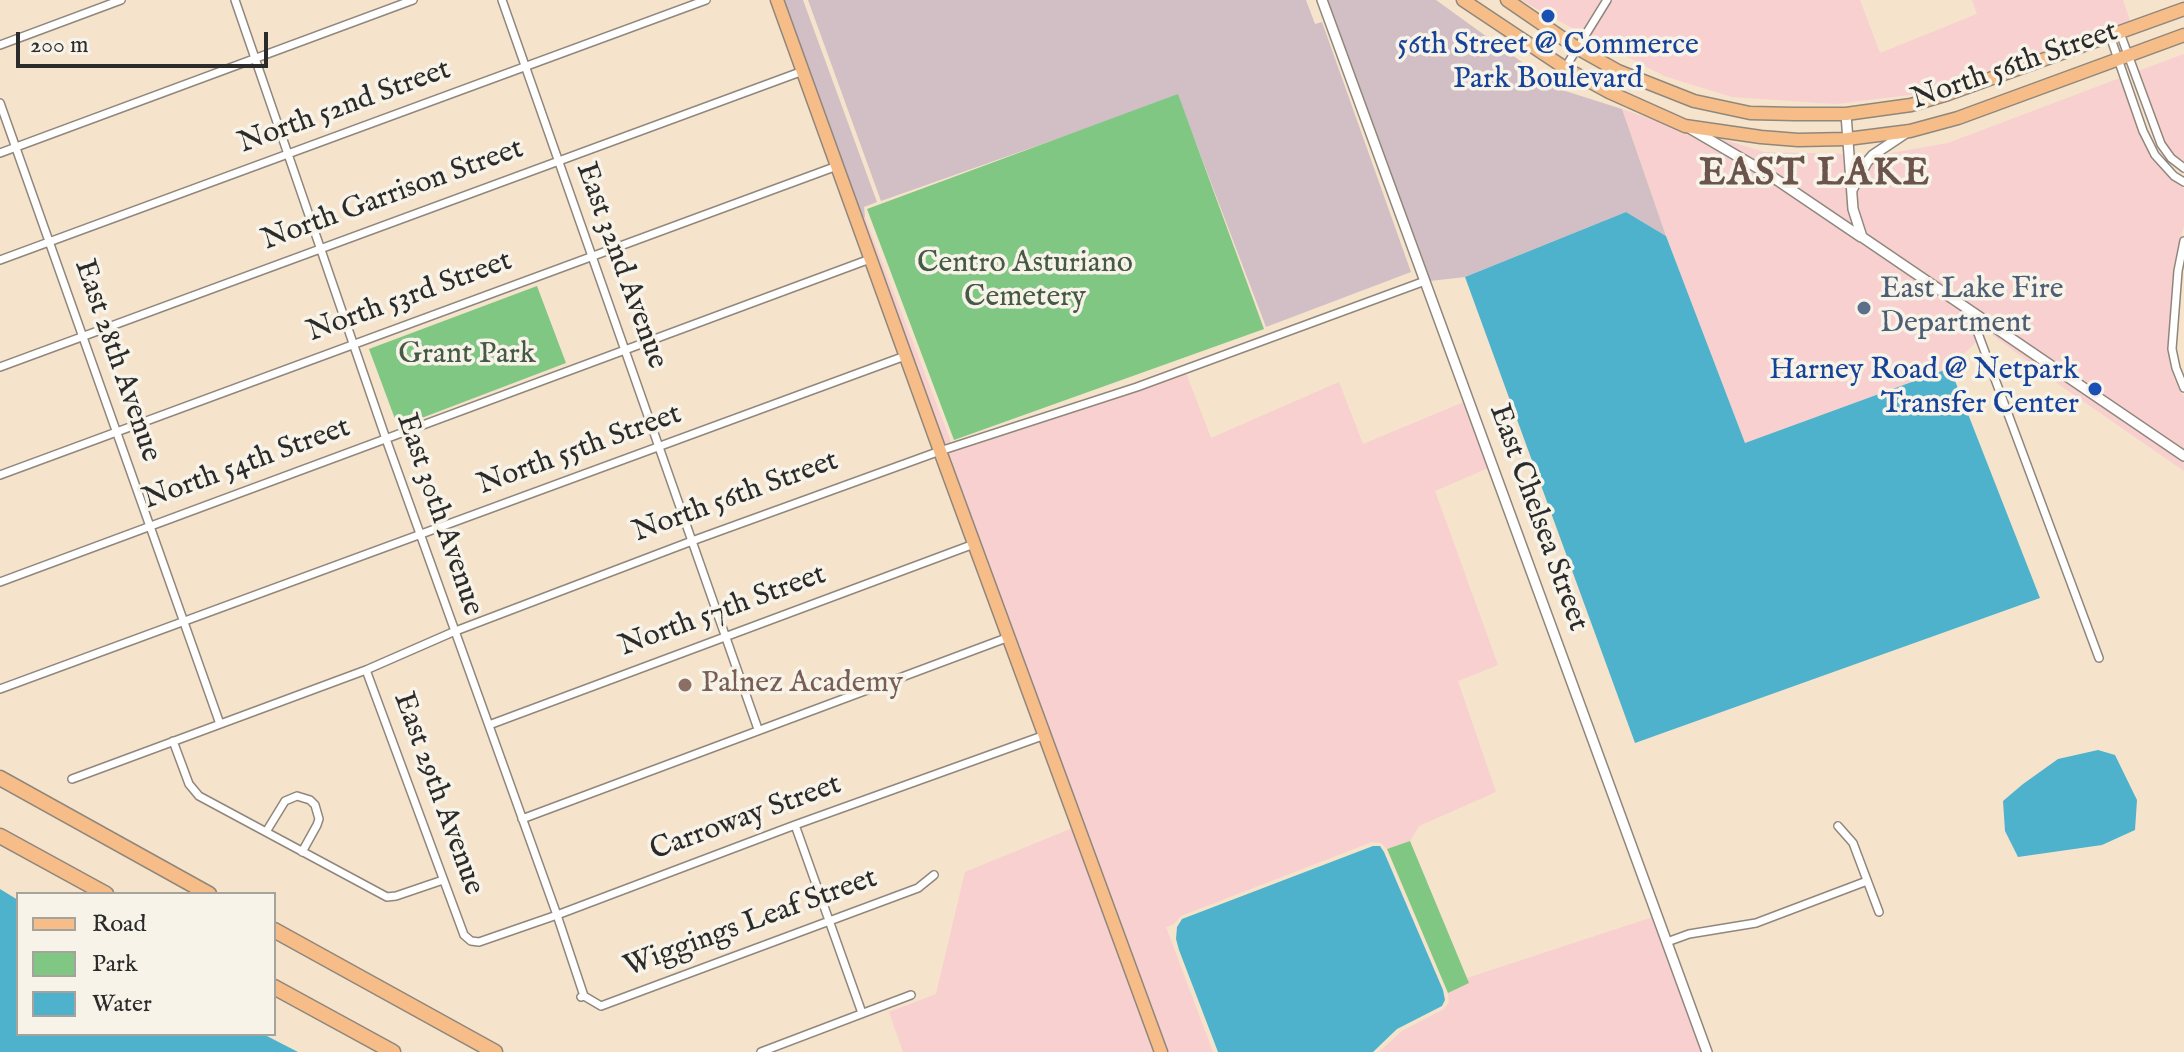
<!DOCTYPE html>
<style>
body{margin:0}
#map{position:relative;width:2184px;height:1052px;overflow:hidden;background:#f5e3cc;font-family:"IM FELL English",serif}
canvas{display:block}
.legend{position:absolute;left:16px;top:892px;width:260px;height:144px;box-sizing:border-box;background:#f7f3e8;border:2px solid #a5a39c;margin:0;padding:10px 14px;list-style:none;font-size:24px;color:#2b2b2b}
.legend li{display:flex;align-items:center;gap:16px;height:40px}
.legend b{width:40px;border:2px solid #a5a39c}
.scale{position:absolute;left:16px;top:32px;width:252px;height:36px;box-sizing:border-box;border:4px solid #2b2b2b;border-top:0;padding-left:10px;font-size:24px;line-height:28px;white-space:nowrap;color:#2b2b2b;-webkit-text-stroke:6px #f7f3e8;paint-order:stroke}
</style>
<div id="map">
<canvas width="2184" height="1052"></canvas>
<ul class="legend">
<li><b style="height:10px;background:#f7bd88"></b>Road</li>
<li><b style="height:22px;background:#80c783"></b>Park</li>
<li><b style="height:22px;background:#4eb2cd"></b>Water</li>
</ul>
<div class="scale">200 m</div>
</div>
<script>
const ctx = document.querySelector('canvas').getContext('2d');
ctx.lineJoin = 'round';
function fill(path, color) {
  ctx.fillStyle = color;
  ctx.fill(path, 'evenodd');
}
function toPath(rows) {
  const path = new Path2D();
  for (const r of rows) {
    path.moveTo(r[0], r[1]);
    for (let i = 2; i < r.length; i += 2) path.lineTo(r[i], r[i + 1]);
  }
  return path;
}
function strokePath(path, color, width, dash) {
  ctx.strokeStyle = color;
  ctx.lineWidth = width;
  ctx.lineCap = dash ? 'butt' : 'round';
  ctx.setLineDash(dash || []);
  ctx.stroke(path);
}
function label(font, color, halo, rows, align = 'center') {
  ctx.font = font + ' "IM FELL English",serif';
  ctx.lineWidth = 7;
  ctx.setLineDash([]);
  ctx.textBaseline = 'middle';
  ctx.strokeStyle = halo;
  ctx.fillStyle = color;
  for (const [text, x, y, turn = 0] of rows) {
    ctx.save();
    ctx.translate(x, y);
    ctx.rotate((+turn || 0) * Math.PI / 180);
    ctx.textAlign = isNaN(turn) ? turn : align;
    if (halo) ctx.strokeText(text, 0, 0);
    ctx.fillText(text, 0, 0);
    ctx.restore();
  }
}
const built = toPath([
 [1521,0,1602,0,1581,33],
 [1613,0,1860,0,1880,53,1977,14,1972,0,2123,0,2130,21,1942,91,1836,104,1732,97,1664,76,1589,37],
 [2184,54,2184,162,2175,155,2165,142,2138,71],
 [2120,78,2139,133,2150,157,2171,179,2184,188,2184,226,2178,246,2173,271,2168,349,2171,369,2178,387,2184,396,2184,451,1866,234,1858,208,1857,190,1871,164,1880,155,1948,143],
 [1622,109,1683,130,1765,178,2184,462,2184,471,2061,386,1987,331,1950,368,1745,443,1666,236],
 [1715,137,1764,152,1843,154,1846,192,1853,225,1771,170],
 [865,217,951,442,943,445,861,219],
 [1186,373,1211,438,1339,382,1363,444,1464,402,1488,468,1435,491,1498,665,1458,681,1496,792,1419,826,1410,841,1387,849,1381,843,1372,842,1181,916,1174,924,1166,927,1213,1052,1167,1052,946,453,1138,391],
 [1075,827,1156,1052,903,1052,889,1012,936,994,965,872],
 [1653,917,1702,1052,1379,1052,1402,1031,1444,1009,1449,1002,1448,993,1468,983,1467,978]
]);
const industrial = toPath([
 [782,0,803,0,877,202,864,207,865,217,861,219],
 [808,0,1306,0,1315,24,1322,22,1411,272,1266,327,1178,96,881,201],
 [1327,0,1436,0,1559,89,1622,109,1666,236,1626,212,1465,277,1430,281]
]);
const green = toPath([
 [1178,94,1264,329,954,440,867,209],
 [537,286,566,363,398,427,369,349],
 [1410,841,1469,983,1448,993,1387,849]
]);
const water = toPath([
 [1626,212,1666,236,1745,443,1950,368,2040,598,1635,743,1465,277],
 [2098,750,2115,755,2137,800,2135,830,2102,845,2018,857,2005,831,2003,801,2023,784,2058,759],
 [1373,846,1380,846,1384,852,1443,990,1445,1000,1442,1006,1397,1029,1373,1052,1218,1052,1179,950,1176,939,1177,927,1182,919],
 [0,889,18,900,18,1034,263,1034,298,1052,0,1052]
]);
const minor = toPath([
 [235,0,386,439,557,915,584,996,581,997],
 [502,0,758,729],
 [2120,33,2161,144,2171,158,2184,168],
 [2110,36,2143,131,2155,155,2174,176,2184,182],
 [0,45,121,0],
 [1565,68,1607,0],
 [0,103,220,724],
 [0,153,413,0],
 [2184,241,2178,271,2172,349,2176,368,2184,388],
 [0,260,706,0],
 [1970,312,2099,658],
 [0,367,803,71],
 [0,475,837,166],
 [0,582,870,259],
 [366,670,464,935,471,941,479,942,557,915,795,825,1045,735],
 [0,689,905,356],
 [489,725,974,544],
 [173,741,189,784,199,796,387,897,396,896,443,880],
 [72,779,366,670,453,632,692,541,940,451,1137,387,1425,281],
 [522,819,1009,637],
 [795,825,862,1013],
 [1838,826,1853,843,1879,912],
 [266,832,285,801,297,796,310,800,315,805,319,819,317,825,302,852],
 [1667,942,1689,934,1756,923,1867,881],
 [584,996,601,1006,918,888,934,875],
 [761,1052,911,995]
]);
const tertiary = toPath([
 [1322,0,1707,1052],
 [1846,114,1853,209,1862,237,2184,456],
 [1691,129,1768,174,1861,237],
 [1852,190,1867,162,1873,155,1906,133]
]);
const primary = toPath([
 [777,0,940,451,1161,1052],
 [1463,0,1565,68,1609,92,1685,126,1761,137,1798,140,1847,139,1910,131,1958,118,2184,35],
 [1507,0,1577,48,1618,71,1694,101,1750,113,1795,114,1846,114,1911,105,1948,94,2184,9]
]);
const motorway = toPath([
 [0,778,209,894],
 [0,836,106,894],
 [274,930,495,1052],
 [274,987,393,1052]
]);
const markers = [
 [1548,16,8,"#1a4fb4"],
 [1864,308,8,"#5c6f8a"],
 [2095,389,8,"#1a4fb4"],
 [685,685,8,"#8d6e63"]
];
const transitNames = [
 ["56th Street @ Commerce",1548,47],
 ["Park Boulevard",1548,81],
 ["Harney Road @ Netpark",2079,372,"right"],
 ["Transfer Center",2079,406,"right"]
];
const streetNames = [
 ["North 56th Street",2015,67,-19],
 ["North 52nd Street",345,108,-20],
 ["North Garrison Street",393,196,-20],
 ["East 32nd Avenue",620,266,70],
 ["North 53rd Street",410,298,-20],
 ["East 28th Avenue",116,361,71],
 ["North 55th Street",580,451,-20],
 ["North 54th Street",247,465,-20],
 ["North 56th Street",736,498,-20],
 ["East 30th Avenue",438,515,71],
 ["East Chelsea Street",1537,518,70],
 ["North 57th Street",723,612,-20],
 ["East 29th Avenue",437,794,70],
 ["Carroway Street",746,819,-20],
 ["Wiggings Leaf Street",751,924,-20]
];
const parkNames = [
 ["Centro Asturiano",1025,265],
 ["Cemetery",1025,299],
 ["Grant Park",467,356]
];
const serviceNames = [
 ["East Lake Fire",1880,291],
 ["Department",1880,325]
];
const educationNames = [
 ["Palnez Academy",701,685]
];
const districtNames = [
 ["EAST LAKE",1815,176]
];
fill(built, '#f7d0cf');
fill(industrial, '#d2bec5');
fill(green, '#80c783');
fill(water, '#4eb2cd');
strokePath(minor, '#90877c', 10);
strokePath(tertiary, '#90877c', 12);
strokePath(primary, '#90877c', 15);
strokePath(motorway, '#90877c', 17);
strokePath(minor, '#fff', 7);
strokePath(tertiary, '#fff', 9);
strokePath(primary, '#f7bd88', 12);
strokePath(motorway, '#f7bd88', 14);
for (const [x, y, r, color] of markers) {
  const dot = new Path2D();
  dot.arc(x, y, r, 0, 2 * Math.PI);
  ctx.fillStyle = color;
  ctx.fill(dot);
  strokePath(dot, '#f7f3e8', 3);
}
label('30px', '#164399', '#f7f3e8', transitNames);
label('30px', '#2b2b2b', '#f7f3e8', streetNames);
label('30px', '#445a45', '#f7f3e8', parkNames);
label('30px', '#4e5e75', '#f7f3e8', serviceNames, 'left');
label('30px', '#785e54', '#f7f3e8', educationNames, 'left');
ctx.letterSpacing = '2px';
label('bold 38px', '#6a544c', '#f7f3e8', districtNames);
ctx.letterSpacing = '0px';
</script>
